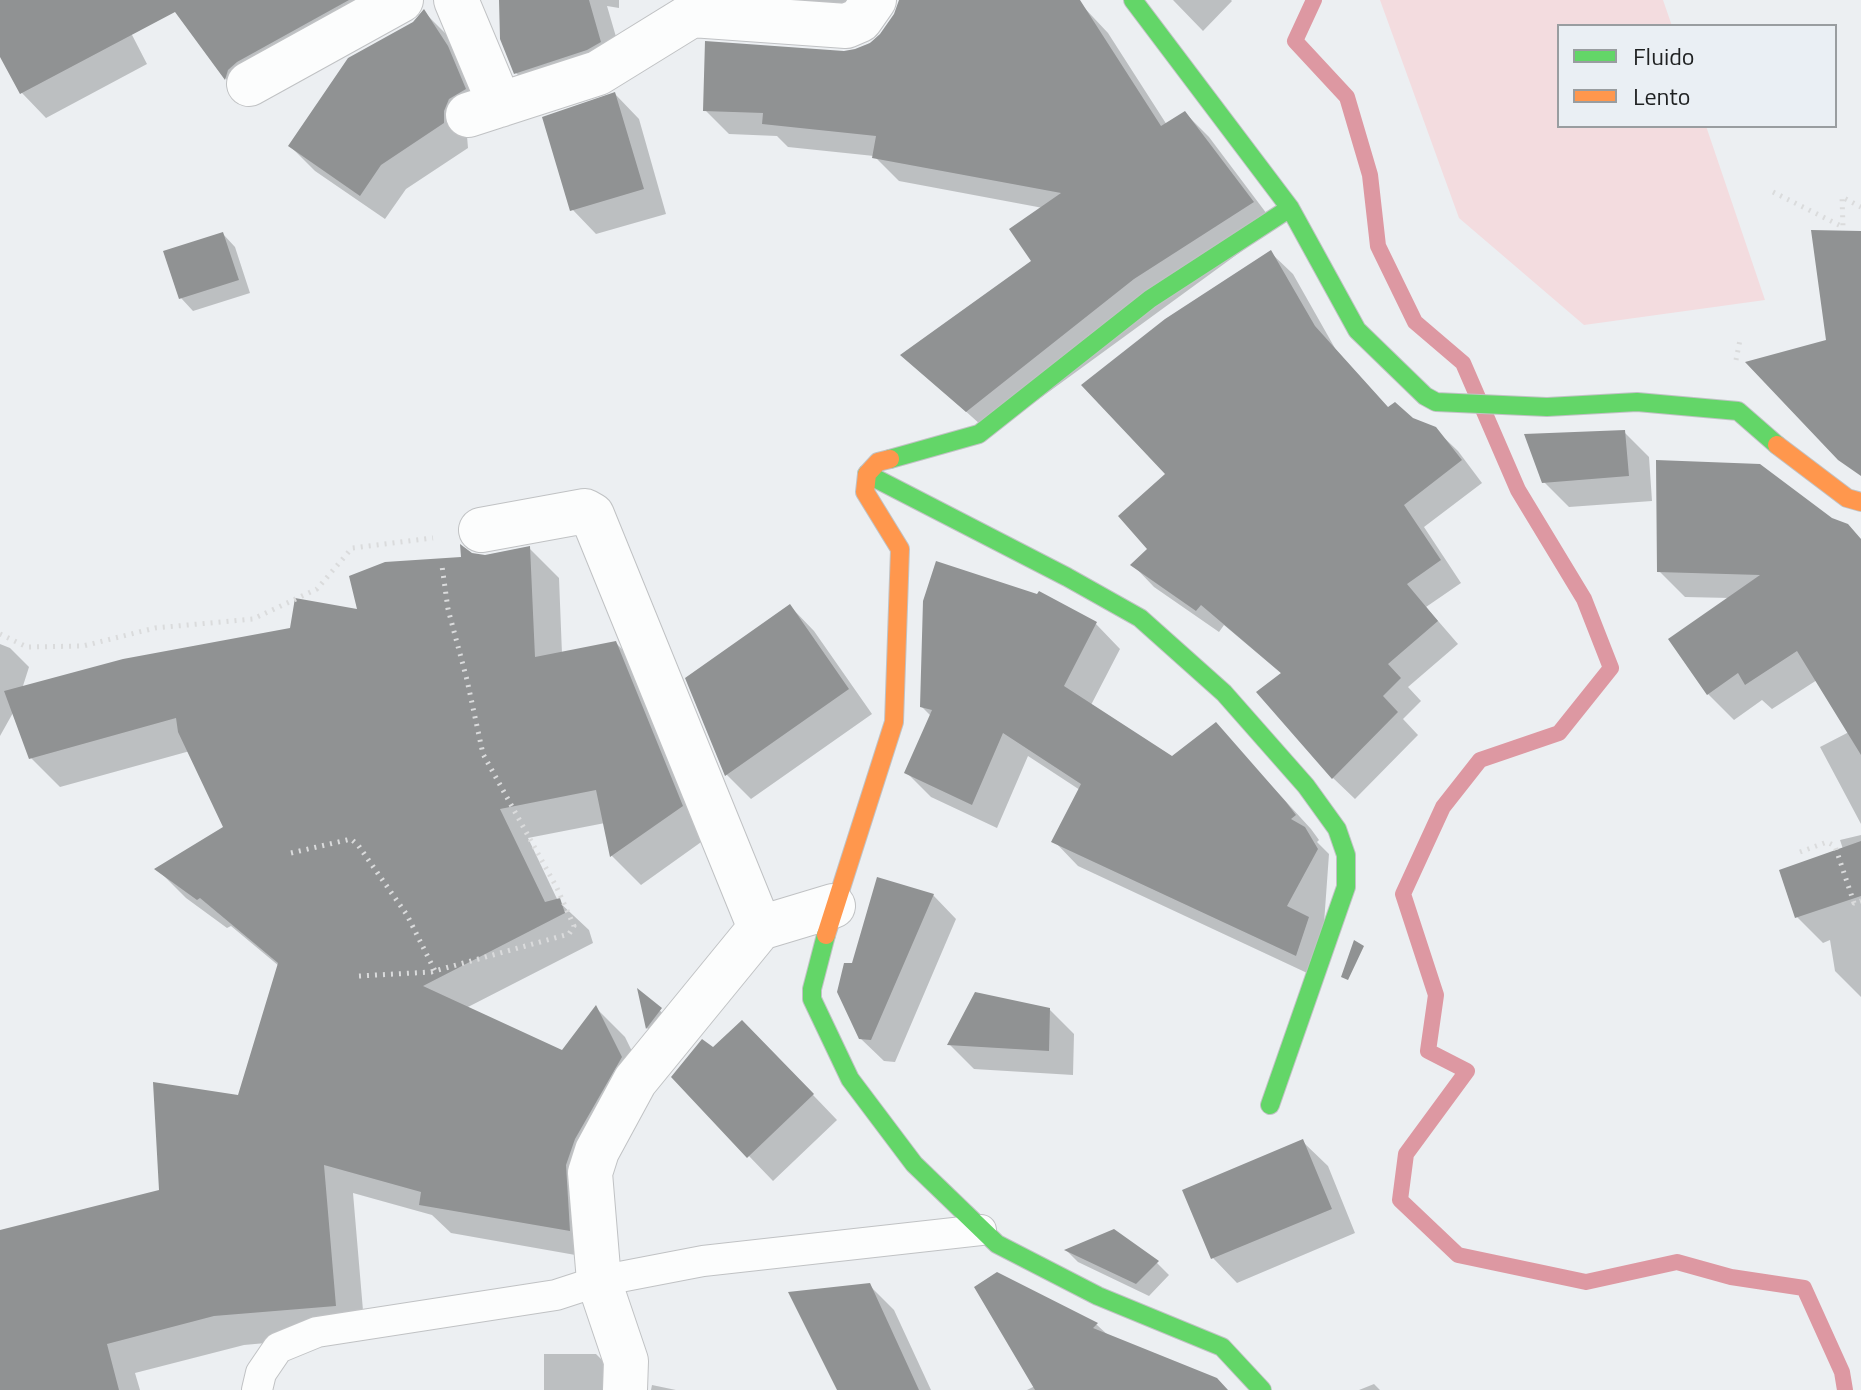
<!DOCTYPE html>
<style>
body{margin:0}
#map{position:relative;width:1861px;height:1390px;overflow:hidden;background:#eceff2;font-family:"Titillium Web",sans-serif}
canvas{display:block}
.legend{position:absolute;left:1557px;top:24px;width:280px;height:104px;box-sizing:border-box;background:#eaeff4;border:2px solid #999da0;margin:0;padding:10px 14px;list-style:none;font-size:24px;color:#1f2122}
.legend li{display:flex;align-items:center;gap:16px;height:40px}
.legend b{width:40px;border:2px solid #999da0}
</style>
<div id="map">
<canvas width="1861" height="1390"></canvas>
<ul class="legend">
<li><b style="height:10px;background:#63d668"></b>Fluido</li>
<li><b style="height:10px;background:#ff974d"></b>Lento</li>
</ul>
</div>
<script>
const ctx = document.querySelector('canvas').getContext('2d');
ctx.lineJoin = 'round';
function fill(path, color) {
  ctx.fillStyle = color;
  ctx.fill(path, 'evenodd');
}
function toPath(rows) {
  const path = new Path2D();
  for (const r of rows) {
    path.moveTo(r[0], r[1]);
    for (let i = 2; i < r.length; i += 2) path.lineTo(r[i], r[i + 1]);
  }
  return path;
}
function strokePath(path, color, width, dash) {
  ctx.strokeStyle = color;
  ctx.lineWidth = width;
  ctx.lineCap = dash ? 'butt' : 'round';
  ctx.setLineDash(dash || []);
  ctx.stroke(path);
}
const green = toPath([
 [1380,0,1663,0,1672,26,1559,26,1559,126,1706,126,1765,300,1584,325,1459,218]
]);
const shadow = toPath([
 [0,0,114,0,147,64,46,118,22,93,0,53],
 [172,0,411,0,250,102,226,79],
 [501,0,619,0,619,8,607,6,619,47,540,97,516,73],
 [700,0,891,0,866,24],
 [901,0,1077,0,1108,33,1167,125,1185,113,1209,137,1276,226,991,434,903,355,1034,261,1043,208,899,181,874,156,788,147,777,136,729,134,705,110,844,53,857,51,881,36,897,15],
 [1173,0,1231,0,1232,1,1203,31],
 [424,12,448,36,490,114,467,136,468,148,406,189,385,219,315,171,290,146],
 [615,94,639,119,666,214,596,234,572,209],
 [223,234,235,247,250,293,193,311,181,298],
 [1271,253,1293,274,1336,350,1389,409,1435,429,1458,451,1482,483,1424,527,1461,583,1426,607,1458,644,1408,687,1421,701,1403,719,1418,735,1355,799,1333,778,1282,674,1224,625,1219,632,1154,587,1133,565,1149,549,1167,474],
 [1624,432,1649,457,1652,501,1569,507,1544,482],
 [1831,520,1861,540,1861,824,1820,747,1849,732,1817,680,1772,709,1762,700,1734,720,1708,694,1671,640,1730,598,1685,597,1659,571],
 [530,549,559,578,562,654,616,643,645,673,711,835,641,885,612,856,605,823,528,838,558,901,589,930,593,943,466,1008,563,1052,596,1008,625,1037,650,1088,604,1169,598,1259,451,1233,432,1215,353,1193,365,1334,244,1345,135,1373,140,1390,0,1390,0,1232,161,1191,240,1097,279,966,231,926,227,928,186,898,157,869,226,827,190,751,60,787,31,758,14,711,0,736,0,644,10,648,29,667,22,689,292,630,359,611,471,555,485,557],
 [790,606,814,631,872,714,751,799,727,775,688,678],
 [1096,624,1120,649,1091,705,1172,758,1216,725,1311,829,1319,840,1317,842,1329,854,1320,979,1078,866,1054,841,1080,790,1028,756,997,828,931,797,906,772,931,716,922,707],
 [1861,835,1861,997,1835,971,1830,940,1823,943,1797,917,1843,849,1840,840],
 [933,895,956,919,895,1062,884,1061,860,1038,854,965],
 [640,993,686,1034,671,1051,647,1028],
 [1049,1009,1074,1034,1073,1075,974,1069,950,1045],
 [767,1047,837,1120,773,1181,673,1077,713,1050],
 [1303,1142,1328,1166,1355,1233,1237,1283,1213,1258],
 [1067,1251,1157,1263,1169,1275,1149,1296,1078,1262],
 [997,1274,1097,1325,1109,1336,1193,1390,1027,1390,1035,1386],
 [869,1285,894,1310,931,1390,842,1390],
 [544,1354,596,1354,624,1382,626,1390,544,1390],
 [1374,1384,1380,1390,1359,1390],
 [652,1385,676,1390,651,1390]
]);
const stream = toPath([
 [1314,0,1295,41,1347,97,1370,175,1378,246,1415,322,1463,363,1518,490,1584,599,1611,668,1559,733,1480,760,1443,807,1403,894,1436,995,1428,1051,1467,1071,1406,1154,1400,1200,1458,1255,1586,1282,1677,1262,1731,1277,1804,1288,1842,1372,1845,1390]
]);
const building = toPath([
 [0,0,349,0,237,62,228,70,225,80,175,12,20,94,0,57],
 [499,0,589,0,601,42,587,50,514,74,500,39],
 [899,0,1080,0,1161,126,1185,111,1254,202,1134,279,966,412,900,355,1031,261,1009,229,1061,193,872,158,876,136,762,124,763,113,703,111,705,41,844,51,855,49,870,43,880,34,894,14],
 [424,9,448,46,466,89,449,99,444,111,444,123,381,165,360,196,288,146,348,58,413,22],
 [615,92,644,189,570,211,542,117],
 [1811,230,1861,231,1861,476,1838,460,1745,362,1826,340],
 [223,232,239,280,179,299,163,251],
 [1271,250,1315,326,1388,407,1395,402,1413,418,1436,427,1462,460,1404,505,1441,560,1407,584,1438,621,1388,664,1401,678,1383,696,1398,712,1332,779,1256,692,1281,673,1201,605,1196,611,1130,565,1147,549,1118,516,1165,474,1081,385,1165,319],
 [1625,430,1629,476,1542,483,1524,434],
 [1656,460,1760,464,1832,518,1848,524,1861,539,1861,755,1797,651,1745,685,1738,673,1707,695,1668,639,1760,575,1657,572],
 [460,544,472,553,485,555,530,546,535,657,616,641,683,806,610,857,596,790,500,809,545,902,560,898,565,913,423,986,562,1050,596,1005,622,1057,575,1139,566,1165,570,1231,419,1205,421,1192,324,1165,336,1306,214,1316,107,1344,119,1390,0,1390,0,1230,159,1190,153,1082,238,1095,278,963,200,898,197,900,154,869,223,827,178,732,176,718,29,759,4,691,123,659,290,628,295,598,357,609,349,576,385,562,461,557],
 [936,561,1037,594,1039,591,1097,622,1064,686,1172,756,1216,722,1286,802,1296,815,1291,819,1305,827,1318,849,1287,906,1309,917,1296,956,1051,842,1081,784,1003,733,972,805,904,773,932,710,920,707,923,601],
 [790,604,849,689,725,776,685,678],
 [1861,841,1861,896,1795,918,1779,870],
 [877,877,934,894,871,1040,859,1039,837,992,844,963,852,963],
 [1354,940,1364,946,1348,980,1341,977],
 [637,988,662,1008,646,1029],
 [975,992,1050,1008,1049,1051,947,1045],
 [742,1020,814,1094,747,1158,671,1077,702,1039,713,1047],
 [1303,1139,1332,1209,1211,1259,1182,1190],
 [1114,1229,1159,1261,1136,1284,1064,1250],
 [997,1272,1098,1323,1093,1328,1217,1378,1228,1390,1035,1390,974,1287],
 [870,1283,919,1390,837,1390,788,1292]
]);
const path = toPath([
 [1773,192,1843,227,1842,197,1861,207],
 [1736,360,1740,340],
 [0,634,27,647,83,646,155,628,253,619,317,589,352,548,433,538],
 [1800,852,1827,842,1835,846,1854,903,1861,901],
 [291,853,351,839,358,845,407,915,435,971],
 [359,976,431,972,569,934,574,926,557,888,483,754,467,680,448,609,442,566]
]);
const lane = toPath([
 [257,1390,261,1373,278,1348,317,1332,556,1295,599,1281,703,1261,981,1230]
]);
const street = toPath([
 [456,0,500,105],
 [249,84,401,0],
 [468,115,598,73,692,15,846,26,860,20,874,0],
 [481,530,585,511,592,515,760,928],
 [625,1390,626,1361,599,1281,590,1173,597,1151,635,1081,760,928,833,906]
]);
const fast = toPath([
 [1133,0,1290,208,1357,330,1425,396,1436,402,1547,407,1637,402,1738,411,1777,445],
 [890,459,979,434,1150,299,1290,208],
 [867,474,1067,577,1140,618,1224,693,1306,786,1337,829,1346,855,1346,887,1270,1105],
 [826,935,812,989,812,999,850,1079,914,1164,997,1244,1098,1296,1222,1347,1262,1390]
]);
const slow = toPath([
 [1777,445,1847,498,1861,502],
 [826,935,894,722,900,549,865,492,867,474,878,462,890,459]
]);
fill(green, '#f3dcdf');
fill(shadow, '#0003');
strokePath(stream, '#dd98a2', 16);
fill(building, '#909293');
strokePath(lane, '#c0c2c4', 32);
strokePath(street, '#c0c2c4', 46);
strokePath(fast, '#c0c2c4', 20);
strokePath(slow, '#c0c2c4', 20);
strokePath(path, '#dadbdc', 5, [2, 6]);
strokePath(lane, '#fcfdfd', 30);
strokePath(street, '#fcfdfd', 44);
strokePath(fast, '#63d668', 18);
strokePath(slow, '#ff974d', 18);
</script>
